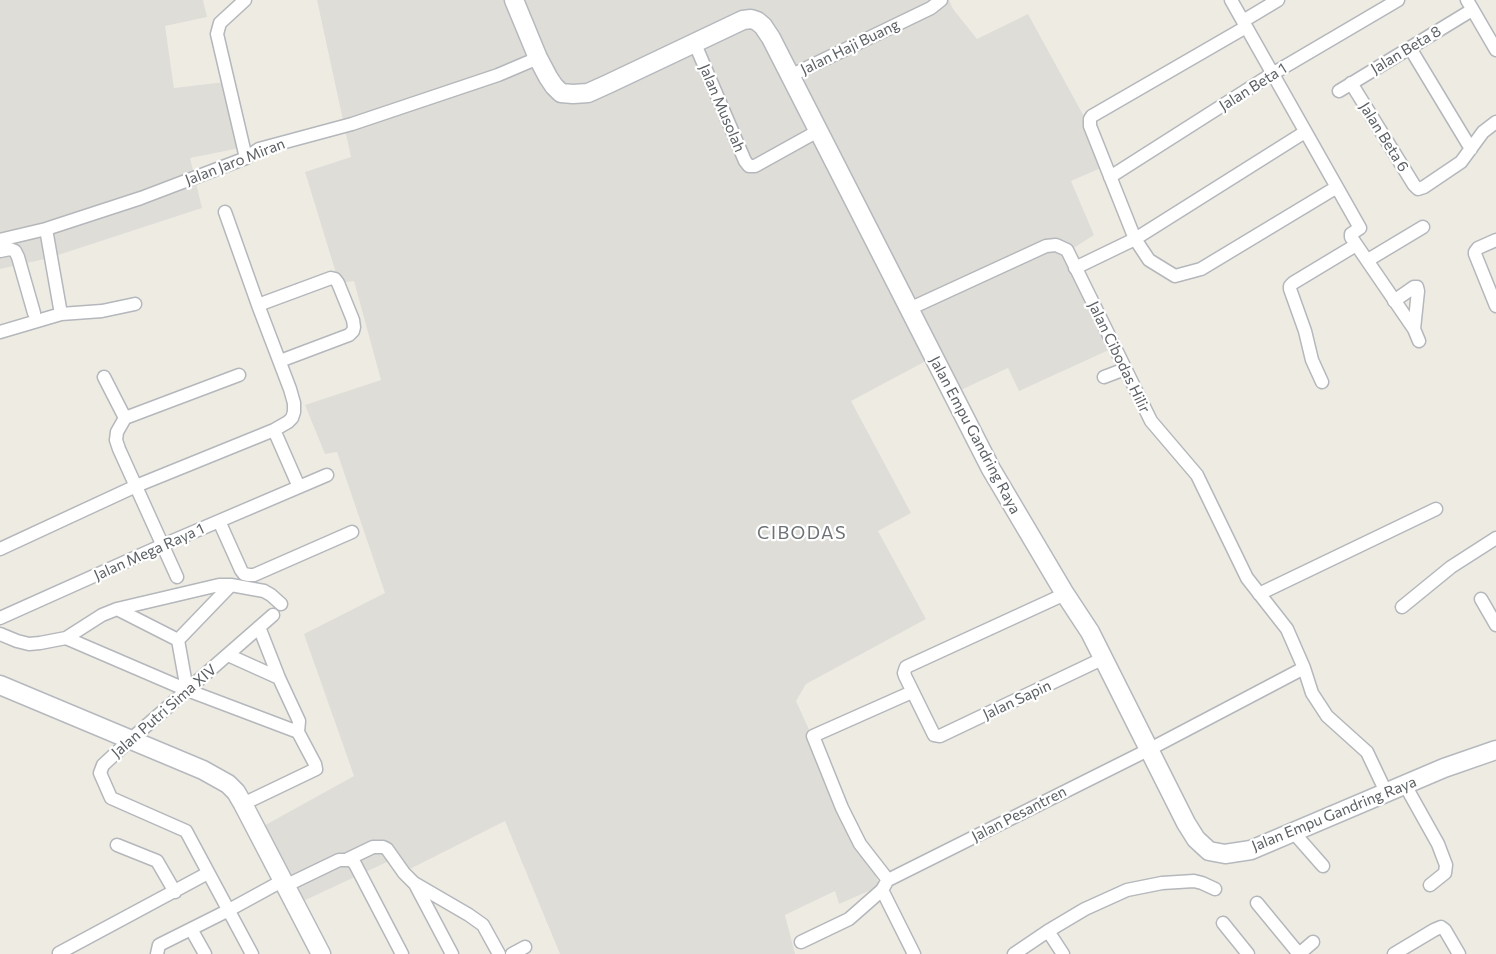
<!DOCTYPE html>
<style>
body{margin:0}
canvas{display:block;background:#eeebe3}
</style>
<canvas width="1496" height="954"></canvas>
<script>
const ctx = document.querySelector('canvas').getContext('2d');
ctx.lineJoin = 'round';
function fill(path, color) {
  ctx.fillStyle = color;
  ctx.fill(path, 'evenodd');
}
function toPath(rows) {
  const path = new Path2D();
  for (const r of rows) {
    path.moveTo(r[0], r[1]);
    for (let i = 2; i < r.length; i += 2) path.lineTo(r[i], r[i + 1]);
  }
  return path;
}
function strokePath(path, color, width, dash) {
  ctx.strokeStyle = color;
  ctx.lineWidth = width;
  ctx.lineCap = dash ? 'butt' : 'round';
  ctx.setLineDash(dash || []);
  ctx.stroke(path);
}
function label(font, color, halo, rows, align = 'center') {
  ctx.font = font + ' Commissioner,sans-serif';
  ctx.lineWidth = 4.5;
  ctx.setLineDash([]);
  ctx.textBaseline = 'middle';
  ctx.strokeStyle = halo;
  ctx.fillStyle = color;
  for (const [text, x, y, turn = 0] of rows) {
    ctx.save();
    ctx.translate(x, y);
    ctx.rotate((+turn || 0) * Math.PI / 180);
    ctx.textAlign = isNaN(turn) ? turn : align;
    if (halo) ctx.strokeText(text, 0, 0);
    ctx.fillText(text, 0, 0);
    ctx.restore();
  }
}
const industrial = toPath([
 [0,0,203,0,207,17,165,26,174,88,234,81,250,146,190,158,202,208,49,258,0,269],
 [317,0,949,0,953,9,977,39,1028,14,1110,164,1071,181,1094,235,1066,253,1089,309,1111,349,1019,391,1008,368,946,397,926,361,851,401,911,513,878,531,926,619,806,684,796,701,880,886,839,904,835,891,785,915,795,954,560,954,505,821,398,875,389,861,299,903,260,828,354,776,304,634,385,593,337,452,325,454,305,405,381,380,354,281,339,283,305,172,351,157]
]);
const street = toPath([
 [245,0,220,23,217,34,246,158],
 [1231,0,1360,228,1351,234,1351,237,1414,329,1419,341],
 [1467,0,1496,50],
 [1243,21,1278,0],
 [1246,27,1092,116,1090,119,1090,126,1135,239,1149,260,1175,276,1201,269,1337,187],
 [695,44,745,161,749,166,755,166,818,131],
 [1410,48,1471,149],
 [790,76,931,8,941,0],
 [1351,83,1414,185,1418,189,1424,187,1461,162,1483,132,1496,122],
 [1339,91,1472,10],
 [1110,177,1267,77,1398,0],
 [46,229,61,314],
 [0,240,46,229,141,198,246,158,259,149,352,124,498,75,538,58],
 [1496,240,1478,248,1475,252,1475,254,1496,306],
 [0,251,10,249,15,251,18,257,34,313],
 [1368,260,1423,227],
 [1075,268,1135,239,1305,132],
 [1394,301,1414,287,1417,287,1418,291,1414,329],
 [258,305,331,278,335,279,338,283,353,320,354,327,353,331,349,335,280,361],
 [909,309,1046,246,1056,245,1067,250,1151,421,1197,475,1247,578,1287,629,1304,668,1312,693,1327,716,1367,752,1386,792],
 [0,332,61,314,102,311,135,304],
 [104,377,125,418],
 [1104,377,1125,369],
 [1322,382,1312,360,1305,331,1290,289,1290,286,1293,283,1356,245],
 [274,430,299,487],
 [219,521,241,570,244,574,249,575,254,575,352,532],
 [0,549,136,486,274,430,288,422,292,418,294,412,294,403,290,389,258,305,225,212],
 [177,577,119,449,116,440,117,432,125,418,239,375],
 [1065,594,906,667,904,673,905,676,934,735,940,736,1104,658],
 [1259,594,1436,509],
 [1481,599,1496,625],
 [1402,607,1451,567,1496,538],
 [117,609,178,640,231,585],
 [0,618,163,545,327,475],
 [259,627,279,678,299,721,298,732],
 [0,634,17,641,29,644,40,643,66,638,102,615,117,609,219,585,231,585,264,591,271,595,281,604],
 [66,638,187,690,298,732,315,764,316,769,243,804],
 [178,640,187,690],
 [228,655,279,678],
 [1405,785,1438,844,1446,865,1445,873,1430,885],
 [1294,833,1323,866],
 [117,845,157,861,175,892],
 [348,859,373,847,383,847,387,849,404,873,414,883,469,915,483,925,499,954],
 [888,880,1150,749,1304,668],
 [888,880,860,844,842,808,813,736,912,692],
 [886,883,882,890,914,954],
 [415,884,452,954],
 [285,886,339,860,351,860,355,864,402,954],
 [1257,903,1299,954,1313,942],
 [1223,923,1248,954],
 [191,929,205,954],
 [1048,931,1063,954],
 [801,942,849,919,882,890],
 [59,953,208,873],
 [157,954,159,945,229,910,282,881],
 [252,954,186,831,111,798,100,773,103,765,130,740,273,615],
 [512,954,525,947],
 [1014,954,1048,931,1085,909,1127,890,1162,883,1194,881,1202,883,1215,889],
 [1394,954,1434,930,1441,927,1445,930,1459,954]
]);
const secondary = toPath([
 [514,0,538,58,548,77,554,86,561,93,573,94,588,93,608,84,743,20,751,19,757,21,763,26,771,38,991,469,1065,594,1090,632,1186,823,1196,839,1209,851,1225,854,1251,850,1444,768,1496,750],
 [0,685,203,770,228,784,236,792,243,804,321,954]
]);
const streetNames = [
 ["Jalan Haji Buang",850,47,-26],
 ["Jalan Beta 8",1406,50,-31],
 ["Jalan Beta 1",1253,87,-32],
 ["Jalan Musolah",722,108,67],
 ["Jalan Beta 6",1384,137,58],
 ["Jalan Jaro Miran",235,162,-21],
 ["Jalan Cibodas Hilir",1119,357,64],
 ["Jalan Empu Gandring Raya",975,435,62],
 ["Jalan Mega Raya 1",149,552,-24],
 ["Jalan Sapin",1017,700,-25],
 ["Jalan Putri Sima XIV",164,711,-41],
 ["Jalan Pesantren",1019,814,-27],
 ["Jalan Empu Gandring Raya",1334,814,-22]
];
const quarterNames = [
 ["CIBODAS",802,533]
];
fill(industrial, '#dfddd8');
strokePath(street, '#b4b7bb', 15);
strokePath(secondary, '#b5b9be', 21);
strokePath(street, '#fff', 12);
strokePath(secondary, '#fff', 18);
label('15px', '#5b6064', '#fff', streetNames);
ctx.letterSpacing = '1.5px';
label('18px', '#6c7276', '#fff', quarterNames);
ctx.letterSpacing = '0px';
</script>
